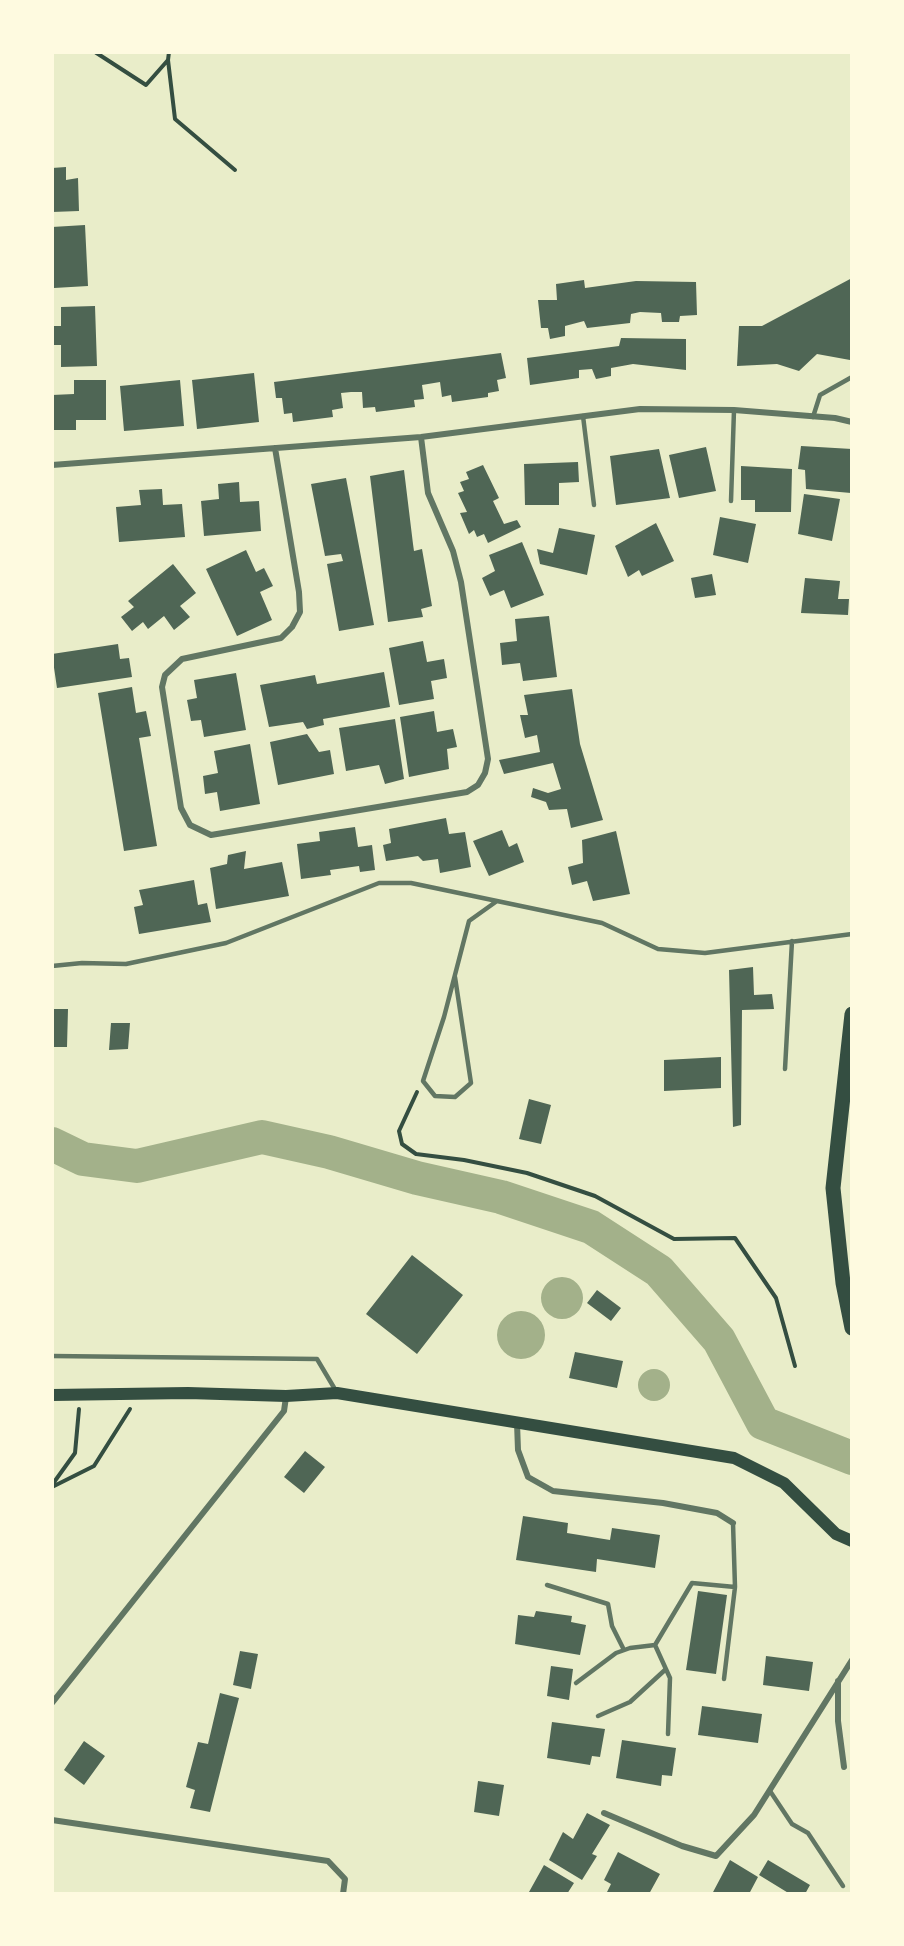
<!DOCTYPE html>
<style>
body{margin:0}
#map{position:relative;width:904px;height:1946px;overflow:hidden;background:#e9edc9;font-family:"Golos Text",sans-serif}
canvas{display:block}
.frame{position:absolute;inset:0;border:54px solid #fefae0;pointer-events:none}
</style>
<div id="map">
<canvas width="904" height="1946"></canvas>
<div class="frame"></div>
</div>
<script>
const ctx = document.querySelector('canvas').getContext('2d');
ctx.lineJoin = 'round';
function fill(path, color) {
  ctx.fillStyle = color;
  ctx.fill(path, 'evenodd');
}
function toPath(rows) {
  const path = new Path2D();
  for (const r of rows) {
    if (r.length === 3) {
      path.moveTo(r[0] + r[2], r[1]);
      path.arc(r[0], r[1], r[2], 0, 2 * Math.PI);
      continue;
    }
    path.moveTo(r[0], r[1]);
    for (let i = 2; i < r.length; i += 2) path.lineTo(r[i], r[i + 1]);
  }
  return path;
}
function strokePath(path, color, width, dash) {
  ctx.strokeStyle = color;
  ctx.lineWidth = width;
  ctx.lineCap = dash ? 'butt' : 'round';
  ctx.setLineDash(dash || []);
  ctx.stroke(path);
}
const water = toPath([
 [562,1298,21],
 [521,1335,24],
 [654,1385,16]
]);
const river = toPath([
 [52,1144,83,1159,137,1166,262,1137,329,1152,417,1178,501,1197,591,1227,659,1271,719,1340,763,1423,852,1458]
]);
const building = toPath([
 [66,167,66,180,78,178,79,211,52,212,52,168],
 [85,225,88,286,54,288,52,227],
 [852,278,850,360,817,354,799,371,777,364,737,366,739,326,762,326],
 [584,280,585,288,636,281,696,282,697,315,680,316,679,322,662,322,661,313,640,312,631,314,630,323,587,328,584,321,565,326,565,336,550,339,548,328,541,328,538,300,557,300,556,284],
 [95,306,97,366,61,367,61,345,52,345,52,326,61,326,61,307],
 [621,338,686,339,686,370,633,364,611,368,611,376,596,379,592,369,579,370,579,378,530,385,527,358,619,346],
 [501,353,506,378,497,380,499,391,488,393,488,397,452,402,451,395,442,397,440,382,422,385,424,399,414,400,415,407,376,412,375,407,363,408,362,392,351,392,341,393,343,408,332,410,333,417,293,422,292,413,284,414,282,398,276,398,274,382],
 [254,373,259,422,197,429,192,380],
 [74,380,106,380,106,420,76,420,76,430,52,430,52,395,74,394],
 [180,380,184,426,124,431,120,386],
 [801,446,852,449,851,493,806,489,805,470,798,469],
 [706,447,716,491,679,498,669,455],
 [659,449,670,498,616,505,610,456],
 [578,462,579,482,559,483,559,505,525,505,524,464],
 [483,465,499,498,493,501,504,524,517,520,521,527,488,543,484,534,477,537,474,530,469,534,460,513,467,512,458,493,464,491,460,482,469,479,466,472],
 [741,466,792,469,791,512,755,512,755,500,741,500],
 [404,470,413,544,414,551,422,549,432,606,421,609,423,617,388,622,370,476],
 [346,478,374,625,339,631,327,564,343,561,341,554,325,556,311,484],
 [239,482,240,502,259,501,261,531,204,536,201,501,219,499,218,484],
 [162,489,163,505,182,504,185,537,119,542,116,507,141,505,139,490],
 [804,494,840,499,832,541,798,534],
 [720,517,756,524,748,563,713,555],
 [656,523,674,561,642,576,639,570,628,577,615,546],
 [559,528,595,535,587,575,540,564,537,549,553,553],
 [522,542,544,595,511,608,504,590,490,596,482,578,495,571,489,555],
 [246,550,256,572,264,568,273,586,260,592,272,620,237,636,206,569],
 [173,564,196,593,180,606,190,617,174,630,164,616,148,629,143,622,132,631,121,617,134,607,128,601],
 [712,574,716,595,695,598,691,578],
 [805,578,840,581,838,599,849,599,848,615,801,613],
 [549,616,557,677,523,681,520,663,502,665,500,643,517,641,515,619],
 [423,641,427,662,444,659,447,678,431,681,434,699,399,705,389,648],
 [118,644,120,659,129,658,132,677,57,688,52,654],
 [384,672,390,707,323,719,324,725,307,729,303,722,269,727,260,685,315,675,317,684],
 [236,673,246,730,204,737,201,720,191,721,187,700,197,698,194,680],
 [132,687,136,713,146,711,151,736,139,738,157,846,124,851,98,693],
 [572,689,580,744,603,820,571,828,567,809,549,810,546,802,531,797,533,788,548,793,561,789,553,763,504,774,499,760,540,752,537,735,525,738,520,715,528,715,524,695],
 [434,711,437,732,453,729,457,747,447,749,449,769,409,777,400,717],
 [395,719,404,779,385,784,379,765,346,771,339,728],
 [307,734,319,752,330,750,334,774,278,785,270,742],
 [250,744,260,804,220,811,217,792,205,794,203,776,218,773,214,751],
 [446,818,449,834,465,832,471,867,440,873,438,859,423,861,418,856,386,861,383,845,391,843,389,829],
 [355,827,358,847,372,845,375,870,360,872,359,866,330,870,331,875,301,879,297,844,320,841,319,832],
 [502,830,509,847,517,843,524,862,489,876,473,841],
 [616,831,630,894,593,901,587,881,572,885,568,867,583,863,582,840],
 [246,851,244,869,282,862,289,896,216,909,210,868,227,864,228,855],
 [194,880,198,905,207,903,211,922,139,934,134,907,143,905,139,890],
 [753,967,754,995,772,994,774,1009,742,1010,741,1125,733,1127,729,970],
 [52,1009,68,1009,67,1047,52,1047],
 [111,1023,130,1023,128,1049,109,1050],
 [721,1057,721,1088,664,1091,664,1060],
 [529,1099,551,1105,541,1144,519,1139],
 [412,1255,463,1295,417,1354,366,1314],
 [597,1290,621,1308,611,1321,587,1303],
 [575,1352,623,1361,617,1388,569,1378],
 [305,1451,325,1467,304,1493,284,1477],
 [523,1516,568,1523,567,1533,610,1540,612,1528,660,1535,655,1568,597,1559,596,1572,516,1560],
 [698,1591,727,1595,716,1674,686,1670],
 [536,1611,572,1616,571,1622,586,1625,580,1655,515,1644,518,1615,534,1617],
 [240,1651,258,1654,251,1689,233,1685],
 [766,1656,813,1662,809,1691,763,1685],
 [551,1666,573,1669,569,1700,547,1696],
 [220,1693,239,1698,210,1812,190,1808,195,1790,186,1787,198,1742,208,1744],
 [702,1706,762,1714,758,1743,698,1735],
 [552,1722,605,1729,600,1757,592,1756,590,1765,547,1758],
 [622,1740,676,1748,672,1776,662,1775,661,1786,616,1778],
 [84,1741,105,1756,84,1785,64,1770],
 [478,1781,504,1785,499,1816,474,1812],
 [587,1813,610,1825,592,1854,597,1856,582,1880,549,1860,563,1832,573,1839],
 [618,1852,660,1874,649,1894,606,1894,611,1884,604,1880],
 [730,1860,758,1877,749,1894,712,1894],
 [768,1860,810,1885,805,1894,790,1894,759,1875],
 [544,1865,574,1883,567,1894,529,1892]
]);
const path = toPath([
 [95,52,146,85,168,60,169,52],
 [168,60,175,119,235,170],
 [417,1092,399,1131,402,1144,416,1154,464,1160,527,1173,595,1196,674,1239,735,1238,776,1298,795,1366],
 [52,1485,75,1453,79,1409],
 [52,1487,94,1466,130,1409]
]);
const service = toPath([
 [583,416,594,505],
 [813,417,820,395,852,377],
 [731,501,734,410],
 [52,966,82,963,126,964,226,943,379,883,411,883,497,901],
 [455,977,471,1083,455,1097,435,1096,423,1081,444,1017,469,921,497,901,602,923,658,949,705,953,852,934],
 [785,1069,792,941],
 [52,1356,317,1359,336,1391],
 [547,1585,608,1604,612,1626,624,1650],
 [655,1645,670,1678,668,1734],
 [724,1679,735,1587,733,1523],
 [576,1683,616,1653,630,1648,655,1645,692,1583,735,1587],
 [598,1716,630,1702,666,1669],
 [770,1791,792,1824,808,1833,843,1886]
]);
const minor = toPath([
 [275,448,299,592,300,612,292,627,281,638,182,659,165,675,162,687,181,808,190,825,211,835,467,792,478,785,485,773,488,759,461,582,453,551,428,493,421,437],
 [52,465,421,437,640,409,734,410,835,418,852,422],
 [517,1423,518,1450,528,1477,553,1491,663,1503,717,1513,733,1523],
 [838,1681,838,1721,844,1767],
 [52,1703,284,1411,286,1397],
 [604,1813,682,1846,716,1856,754,1815,852,1660],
 [52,1820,328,1861,345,1879,343,1894]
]);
const secondary = toPath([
 [52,1395,188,1393,286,1396,337,1393,734,1458,784,1483,836,1534,852,1541]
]);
const primary = toPath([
 [852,1014,833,1188,843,1283,852,1328]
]);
fill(water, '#a3b18a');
strokePath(river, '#a3b18a', 34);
fill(building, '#4f6655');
strokePath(path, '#344e41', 4);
strokePath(service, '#617663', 4.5);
strokePath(minor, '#617663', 6);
strokePath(secondary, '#344e41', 12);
strokePath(primary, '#344e41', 15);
</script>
